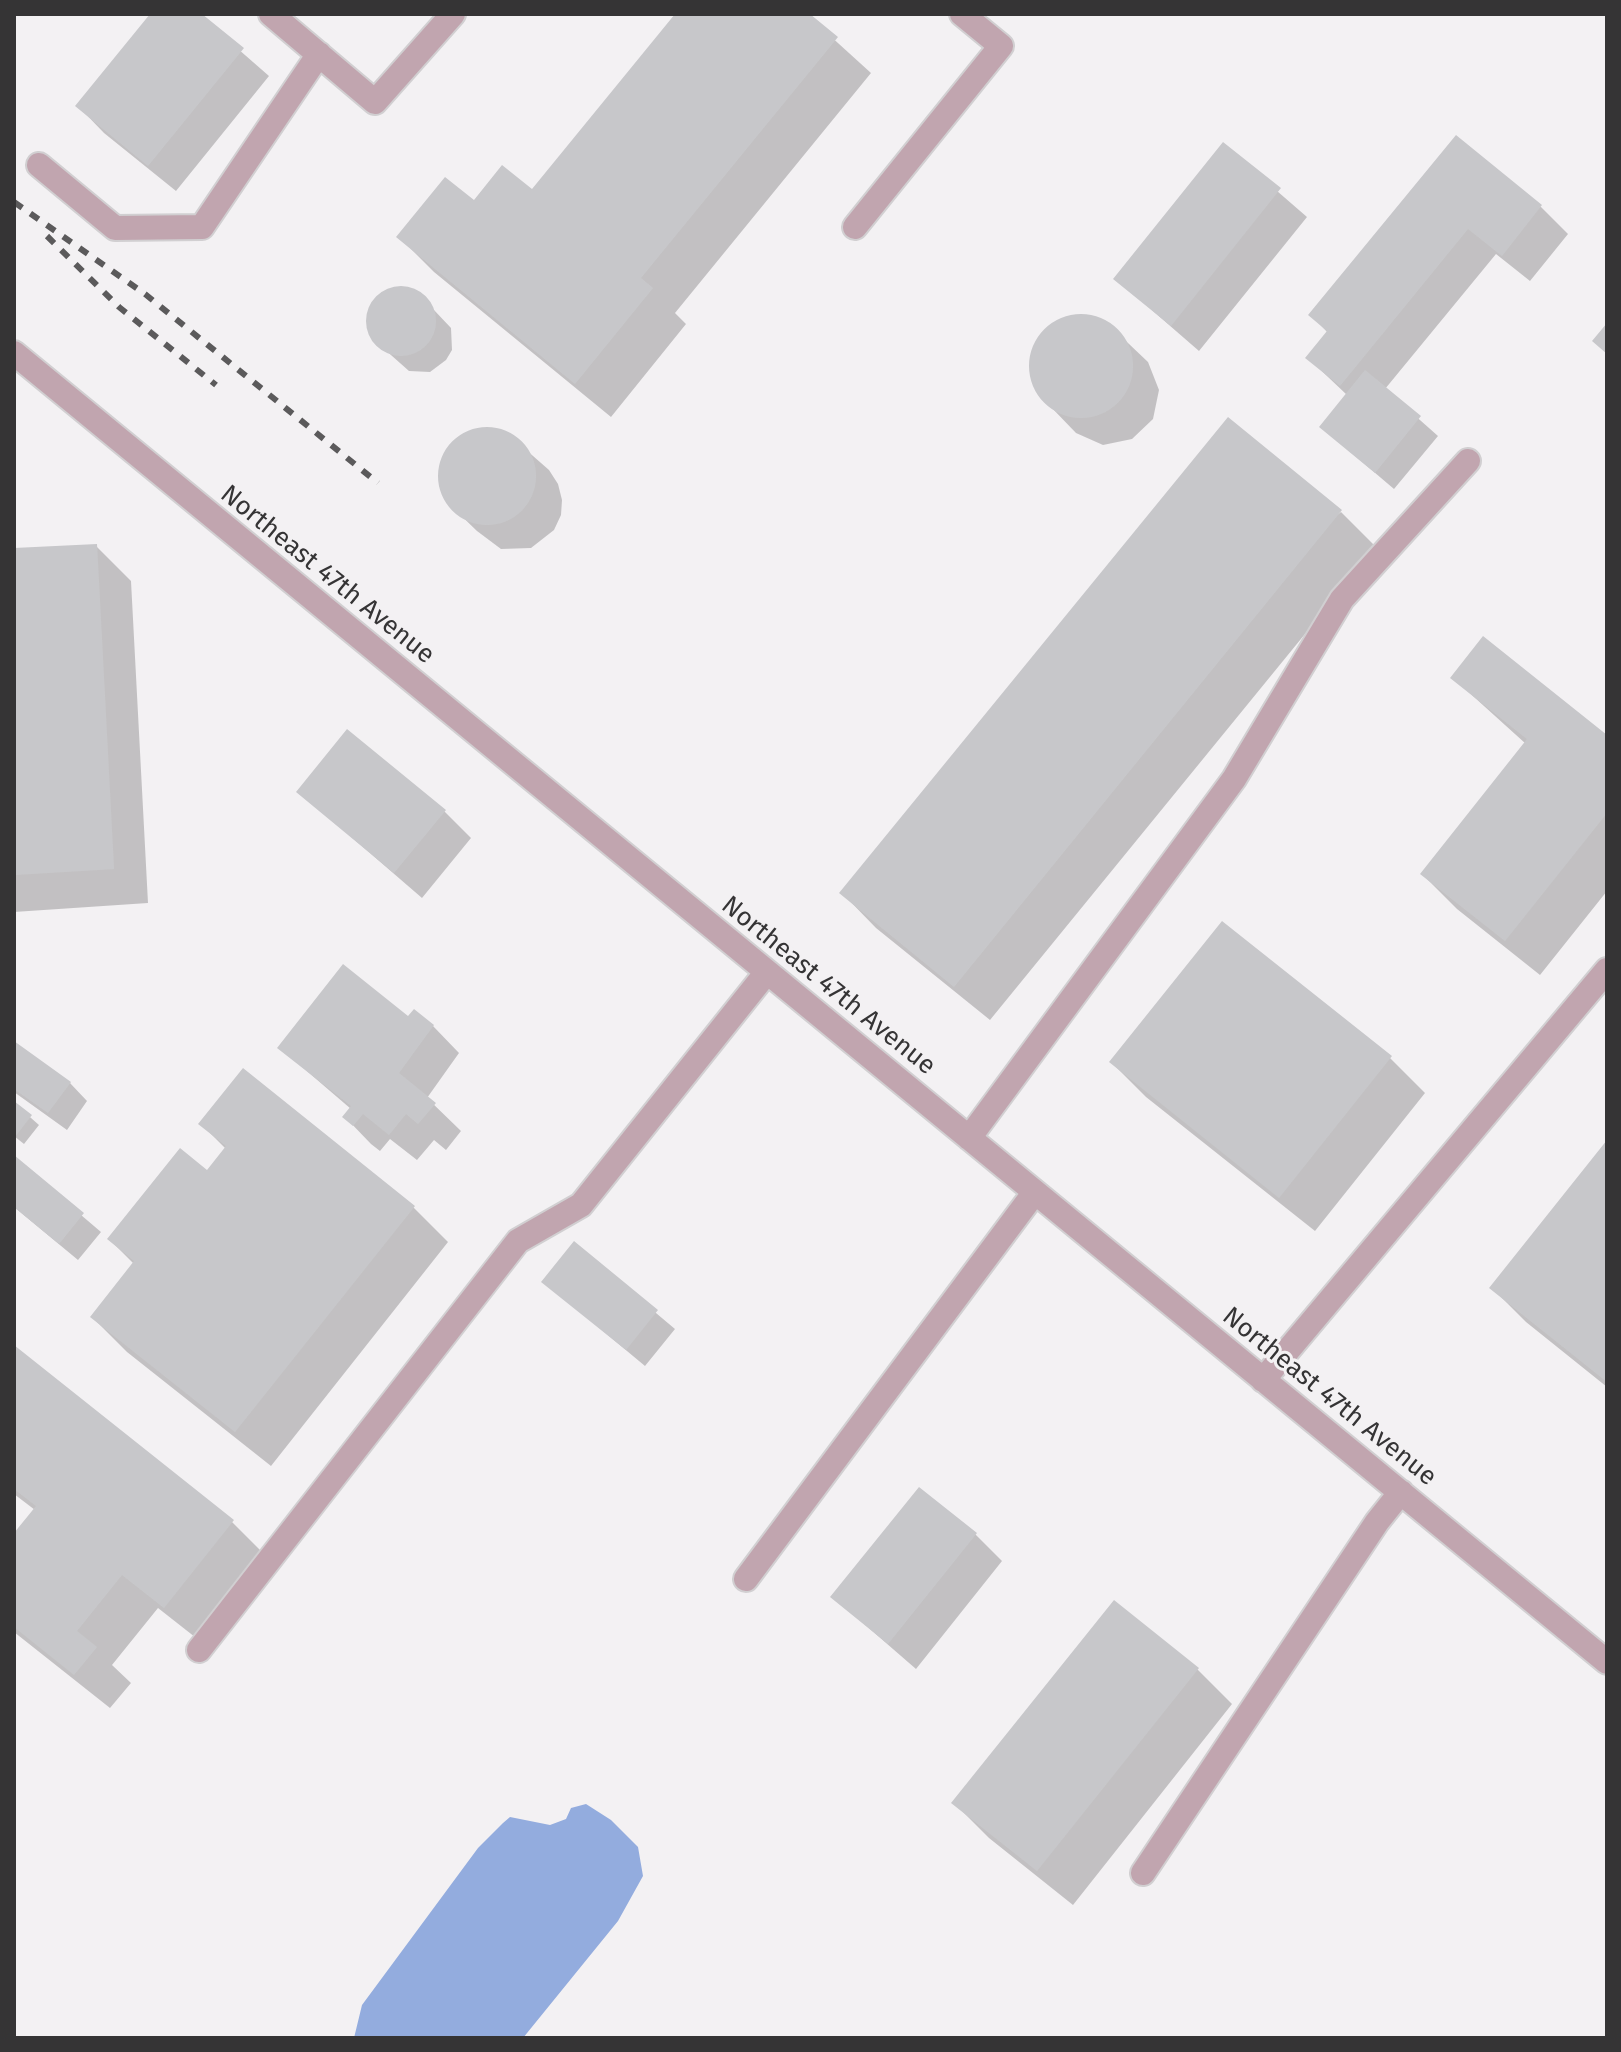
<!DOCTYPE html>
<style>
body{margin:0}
#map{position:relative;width:1621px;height:2052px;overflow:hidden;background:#f3f1f3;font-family:"Fira Sans",sans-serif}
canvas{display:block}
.frame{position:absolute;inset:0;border:16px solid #353435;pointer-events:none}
</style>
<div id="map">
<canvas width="1621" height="2052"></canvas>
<div class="frame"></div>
</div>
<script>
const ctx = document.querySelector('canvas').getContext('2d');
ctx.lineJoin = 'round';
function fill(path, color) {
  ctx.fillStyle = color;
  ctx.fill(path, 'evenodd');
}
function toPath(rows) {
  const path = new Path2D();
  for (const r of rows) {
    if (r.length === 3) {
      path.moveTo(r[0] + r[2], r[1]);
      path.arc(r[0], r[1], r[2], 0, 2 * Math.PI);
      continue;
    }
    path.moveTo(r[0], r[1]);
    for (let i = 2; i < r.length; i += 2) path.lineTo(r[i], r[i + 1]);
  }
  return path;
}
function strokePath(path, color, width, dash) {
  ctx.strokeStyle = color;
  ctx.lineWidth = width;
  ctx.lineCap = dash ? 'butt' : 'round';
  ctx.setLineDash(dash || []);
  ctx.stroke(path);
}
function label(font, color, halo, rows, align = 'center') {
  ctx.font = font + ' "Fira Sans",sans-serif';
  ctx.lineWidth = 6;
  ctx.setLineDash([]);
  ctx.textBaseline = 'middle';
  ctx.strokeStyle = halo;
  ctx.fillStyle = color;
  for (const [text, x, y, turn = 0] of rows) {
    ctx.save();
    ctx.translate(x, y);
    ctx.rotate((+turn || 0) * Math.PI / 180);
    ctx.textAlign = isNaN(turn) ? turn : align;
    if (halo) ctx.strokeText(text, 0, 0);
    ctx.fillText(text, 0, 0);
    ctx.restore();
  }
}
const water = toPath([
 [586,1804,611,1820,638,1847,643,1876,618,1921,523,2038,354,2038,362,2005,478,1848,503,1823,510,1817,550,1825,566,1819,571,1808]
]);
const shadow = toPath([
 [152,14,198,14,269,76,176,191,104,133,78,106],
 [677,14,806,14,871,73,675,313,686,324,611,417,434,272,399,237,474,203,532,192],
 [1456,138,1541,207,1568,234,1530,281,1496,254,1385,389,1438,436,1394,489,1321,427,1347,395,1308,358,1328,333,1311,315],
 [1224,145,1307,217,1199,351,1116,279],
 [394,289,417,292,451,328,452,350,446,360,430,372,409,371,374,340,370,331,370,310,384,294],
 [1079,316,1108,324,1148,362,1159,390,1153,419,1132,439,1103,445,1076,433,1049,405,1032,381,1032,351,1050,326],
 [476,430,508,434,549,470,558,484,562,500,561,515,554,530,531,548,501,549,477,531,449,504,442,490,443,460,462,436],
 [1341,512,1376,547,990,1020,876,928,842,893],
 [96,546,131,581,148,903,14,912,14,550],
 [1453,678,1607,737,1607,891,1540,975,1457,909,1422,874,1526,744],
 [298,791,444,811,471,838,422,898],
 [409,1019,433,1026,459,1053,427,1098,461,1131,446,1150,434,1140,417,1160,390,1139,380,1151,371,1144,345,1117,351,1109,280,1048],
 [14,1043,70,1083,87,1101,67,1130,14,1092],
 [1390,1058,1425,1093,1315,1231,1146,1097,1111,1062],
 [14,1103,39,1125,24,1144,14,1136],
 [201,1124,413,1207,448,1242,271,1466,127,1352,92,1317,134,1264,109,1239,207,1173,226,1149],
 [1607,1143,1607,1387,1526,1322,1491,1287],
 [14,1158,101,1232,78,1260,14,1207],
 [574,1244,675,1329,645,1366,544,1282],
 [14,1347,232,1522,267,1557,200,1641,158,1608,112,1665,131,1683,110,1708,14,1632,14,1536,35,1510,14,1494],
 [975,1534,1002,1561,916,1669,833,1597],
 [1197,1669,1232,1704,1073,1905,989,1838,954,1803]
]);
const building = toPath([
 [150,14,202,14,244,48,148,166,75,106],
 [675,14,810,14,838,37,641,278,653,288,575,384,396,237,445,177,474,200,502,165,532,189],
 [1456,135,1542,205,1502,256,1468,229,1340,386,1305,358,1327,331,1308,315],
 [1223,142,1281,188,1171,326,1113,279],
 [401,321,35],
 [1081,366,52],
 [1607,323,1607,354,1592,341],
 [1365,370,1421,416,1375,473,1319,427],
 [1228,417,1342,510,954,987,839,893],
 [487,476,49],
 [97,544,114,869,14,875,14,548],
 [1483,636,1607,735,1607,813,1505,941,1420,874,1527,739,1450,678],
 [347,729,446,810,394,873,296,792],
 [1222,921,1392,1056,1279,1198,1109,1062],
 [343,964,408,1016,414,1009,434,1025,399,1073,436,1103,418,1124,406,1114,389,1135,363,1114,353,1126,342,1117,351,1106,277,1048],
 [14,1041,71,1082,48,1113,14,1089],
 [243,1068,415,1206,235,1432,90,1317,134,1261,107,1239,180,1148,207,1170,226,1146,198,1124],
 [14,1101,32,1115,14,1138],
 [1607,1140,1607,1382,1489,1288],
 [14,1155,84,1213,59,1244,14,1207],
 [574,1241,658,1310,626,1350,541,1282],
 [14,1345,234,1520,164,1608,122,1575,77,1631,97,1647,74,1675,14,1627,14,1533,36,1506,14,1489],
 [919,1487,977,1533,888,1644,830,1597],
 [1114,1600,1199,1668,1037,1871,951,1803]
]);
const minor = toPath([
 [271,14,375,102,453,14],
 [39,165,115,228,202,227,319,54],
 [855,227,1001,46,962,14],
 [14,353,1607,1662],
 [969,1138,1234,779,1342,599,1468,461],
 [1263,1380,1607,970],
 [746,1579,1035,1192],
 [199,1650,518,1241,581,1205,767,972],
 [1143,1873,1377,1522,1401,1492]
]);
const rail = toPath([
 [14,202,145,294,378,483],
 [47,236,119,307,216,385]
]);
const streetNames = [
 ["Northeast 47th Avenue",327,575,39],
 ["Northeast 47th Avenue",828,986,39],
 ["Northeast 47th Avenue",1329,1397,39]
];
fill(water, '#93acde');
fill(shadow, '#0003');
fill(building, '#c7c7ca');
strokePath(minor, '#d1cfd1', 28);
strokePath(minor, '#c1a5af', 24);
strokePath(rail, '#5b5a5b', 6, [10, 10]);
label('26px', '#353435', '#f3f1f3', streetNames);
</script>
